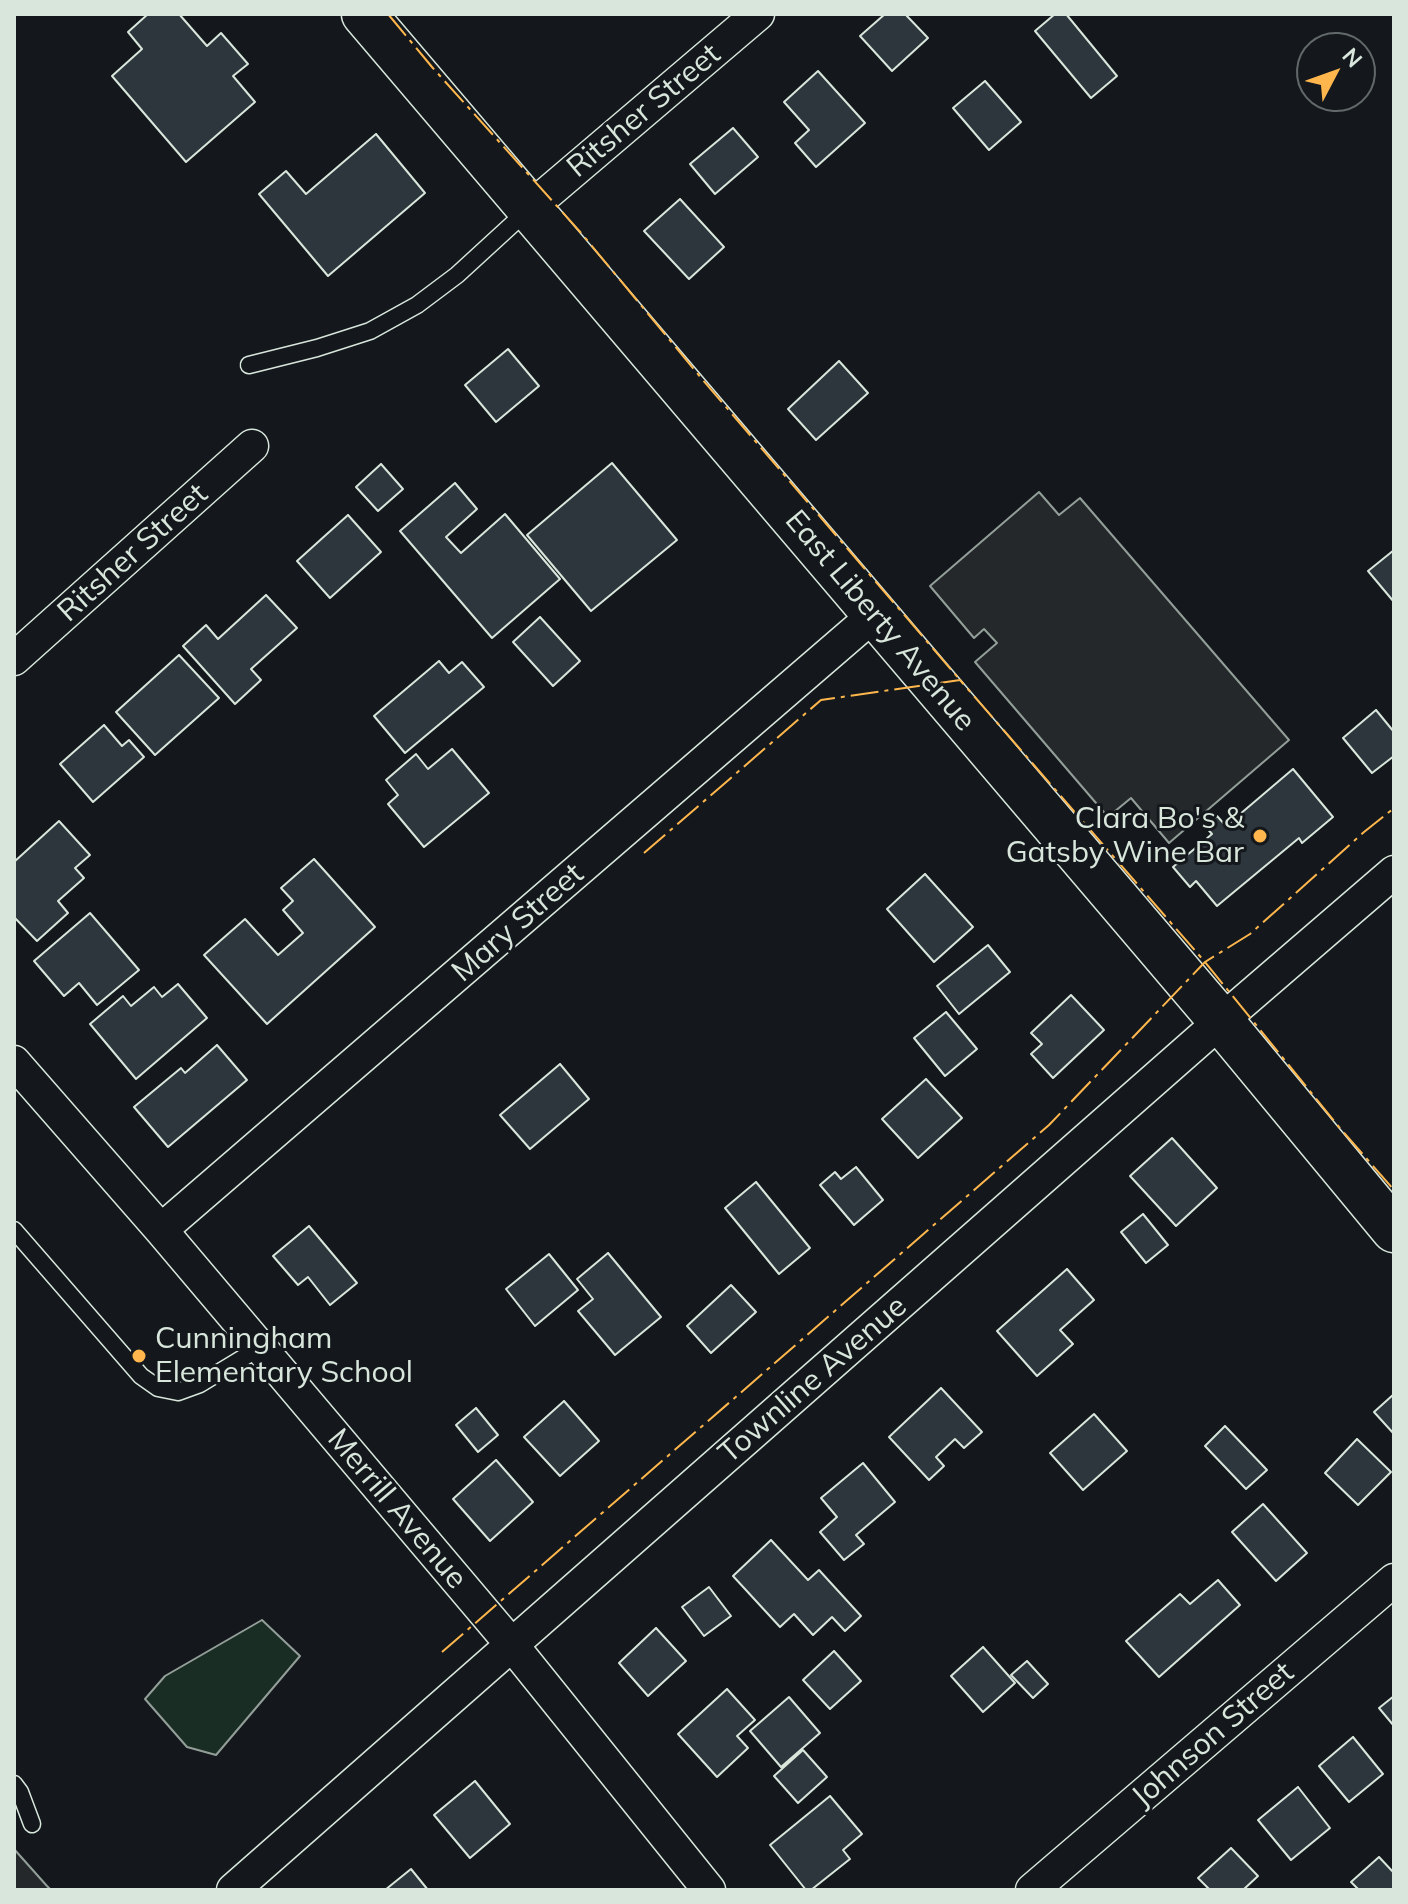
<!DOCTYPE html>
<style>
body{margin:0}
#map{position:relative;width:1408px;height:1904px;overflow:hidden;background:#14181c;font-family:Mulish,sans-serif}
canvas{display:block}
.frame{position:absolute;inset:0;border:16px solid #d8e6dc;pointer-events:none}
.north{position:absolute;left:1296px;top:32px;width:80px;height:80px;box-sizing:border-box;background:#14181c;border:2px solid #626a69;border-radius:50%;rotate:49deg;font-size:22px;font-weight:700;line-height:32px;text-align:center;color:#d8e6dc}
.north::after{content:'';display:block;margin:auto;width:28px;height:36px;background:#ffb74d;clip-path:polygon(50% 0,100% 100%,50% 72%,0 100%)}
</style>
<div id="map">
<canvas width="1408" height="1904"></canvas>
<div class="frame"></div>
<div class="north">N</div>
</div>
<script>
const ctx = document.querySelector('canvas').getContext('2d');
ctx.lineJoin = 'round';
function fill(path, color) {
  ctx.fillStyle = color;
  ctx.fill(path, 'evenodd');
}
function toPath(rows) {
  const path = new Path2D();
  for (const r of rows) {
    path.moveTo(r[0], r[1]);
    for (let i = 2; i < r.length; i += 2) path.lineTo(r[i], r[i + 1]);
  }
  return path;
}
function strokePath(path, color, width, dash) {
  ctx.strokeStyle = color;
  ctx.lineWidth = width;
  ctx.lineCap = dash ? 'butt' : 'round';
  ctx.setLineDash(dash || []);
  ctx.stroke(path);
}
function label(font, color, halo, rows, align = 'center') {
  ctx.font = font + ' Mulish,sans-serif';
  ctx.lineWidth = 6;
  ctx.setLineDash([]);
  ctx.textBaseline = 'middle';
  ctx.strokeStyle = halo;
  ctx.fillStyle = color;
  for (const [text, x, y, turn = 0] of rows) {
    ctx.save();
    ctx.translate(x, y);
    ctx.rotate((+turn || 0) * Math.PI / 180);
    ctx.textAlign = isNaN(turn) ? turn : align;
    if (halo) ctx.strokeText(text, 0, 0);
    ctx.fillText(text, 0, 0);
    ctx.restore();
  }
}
const green = toPath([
 [262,1620,300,1656,216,1755,187,1747,145,1699,165,1676,262,1620]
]);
const parking = toPath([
 [1039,492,1059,515,1080,498,1289,740,1169,843,1131,798,1108,817,975,662,997,643,984,629,974,638,930,586,1039,492],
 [14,1849,47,1886,51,1890,14,1890,14,1849]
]);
const building = toPath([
 [148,14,179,14,207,46,221,33,248,64,233,76,255,102,186,162,112,76,142,49,128,32,148,14],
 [885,14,905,14,928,38,892,71,860,36,885,14],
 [1055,14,1066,14,1117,76,1091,98,1035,31,1055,14],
 [818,71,865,123,816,167,795,143,809,130,784,102,818,71],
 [985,81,1021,122,989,150,953,108,985,81],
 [733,128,758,157,715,194,690,164,733,128],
 [376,134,425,193,328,276,259,194,286,171,306,194,376,134],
 [680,199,724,247,689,279,644,231,680,199],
 [508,349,539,386,496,422,465,385,508,349],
 [839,361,868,393,816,440,788,409,839,361],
 [612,463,677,540,591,611,527,535,612,463],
 [381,464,403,489,378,511,356,487,381,464],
 [455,483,477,509,446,537,461,553,505,514,560,579,492,638,400,531,455,483],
 [348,515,381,552,330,598,297,561,348,515],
 [1394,550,1394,602,1368,571,1394,550],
 [266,595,297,628,251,669,261,680,235,704,183,646,206,625,218,639,266,595],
 [540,617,580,661,553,686,513,642,540,617],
 [179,655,219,698,155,755,116,712,179,655],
 [439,661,449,673,462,662,484,687,405,753,374,716,439,661],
 [1376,710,1394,732,1394,756,1372,773,1343,738,1376,710],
 [104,725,122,746,129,740,144,757,93,802,60,764,104,725],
 [452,749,489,793,424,847,388,804,398,795,386,780,416,754,428,769,452,749],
 [1293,769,1333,817,1302,843,1299,838,1217,906,1196,881,1190,887,1173,867,1212,834,1205,826,1217,816,1226,826,1293,769],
 [59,821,90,855,75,868,84,878,58,901,68,913,37,941,14,917,14,862,59,821],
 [314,859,375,927,267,1024,204,955,245,919,278,955,303,933,283,910,293,901,281,888,314,859],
 [925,874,973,927,934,962,887,909,925,874],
 [90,913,139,970,97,1005,79,983,64,996,34,961,90,913],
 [988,945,1010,972,959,1014,937,986,988,945],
 [178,984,207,1018,136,1079,90,1024,123,996,131,1006,154,987,162,997,178,984],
 [1071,995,1104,1030,1053,1078,1031,1054,1042,1044,1031,1033,1071,995],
 [946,1012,977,1049,945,1076,914,1038,946,1012],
 [217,1045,247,1080,168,1147,134,1107,181,1068,185,1073,217,1045],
 [560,1064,589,1099,530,1149,500,1115,560,1064],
 [926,1079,962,1118,918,1158,882,1119,926,1079],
 [1172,1138,1217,1188,1176,1226,1130,1176,1172,1138],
 [856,1167,883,1200,854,1225,820,1185,835,1172,841,1179,856,1167],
 [756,1182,810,1248,779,1274,725,1208,756,1182],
 [1143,1214,1168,1245,1146,1263,1121,1232,1143,1214],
 [309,1226,357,1283,330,1305,308,1277,298,1285,273,1256,309,1226],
 [608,1253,661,1317,615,1355,578,1311,593,1299,577,1279,608,1253],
 [549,1254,578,1290,535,1326,506,1289,549,1254],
 [1067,1269,1094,1300,1060,1330,1073,1344,1037,1376,997,1331,1067,1269],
 [731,1285,756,1312,711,1353,687,1326,731,1285],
 [941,1388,982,1432,964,1448,955,1439,936,1457,944,1466,929,1480,889,1437,941,1388],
 [1394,1394,1394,1434,1374,1412,1394,1394],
 [564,1401,599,1441,560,1476,524,1437,564,1401],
 [476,1408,498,1435,478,1452,456,1425,476,1408],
 [1094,1414,1127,1451,1083,1490,1050,1453,1094,1414],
 [1225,1426,1267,1470,1246,1489,1205,1446,1225,1426],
 [1357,1439,1391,1472,1358,1505,1325,1473,1357,1439],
 [496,1460,533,1502,490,1541,453,1499,496,1460],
 [863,1463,895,1502,856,1535,864,1544,844,1560,820,1532,837,1517,821,1498,863,1463],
 [1263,1504,1307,1553,1276,1581,1232,1532,1263,1504],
 [771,1540,808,1580,819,1570,861,1616,845,1631,832,1617,813,1635,794,1614,780,1627,733,1576,771,1540],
 [1218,1580,1240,1605,1159,1677,1126,1641,1180,1594,1190,1604,1218,1580],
 [709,1587,731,1616,704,1636,682,1607,709,1587],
 [656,1628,686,1661,648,1696,619,1663,656,1628],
 [983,1647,1015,1683,983,1712,951,1676,983,1647],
 [834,1651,861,1681,830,1709,803,1680,834,1651],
 [1027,1661,1048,1684,1033,1698,1011,1675,1027,1661],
 [727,1689,755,1720,737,1736,748,1748,717,1777,678,1734,727,1689],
 [1394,1696,1394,1726,1379,1708,1394,1696],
 [789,1697,820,1733,781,1767,750,1731,789,1697],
 [1353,1737,1383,1774,1349,1802,1319,1766,1353,1737],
 [803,1750,827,1777,798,1803,774,1776,803,1750],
 [475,1781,510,1824,470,1858,434,1815,475,1781],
 [1298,1787,1330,1828,1291,1860,1258,1820,1298,1787],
 [830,1796,862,1834,843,1850,850,1859,811,1890,806,1890,770,1845,830,1796],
 [1231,1848,1258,1876,1243,1890,1210,1890,1198,1878,1231,1848],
 [1379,1857,1394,1873,1394,1889,1359,1890,1351,1882,1379,1857],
 [411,1869,428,1890,385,1890,411,1869]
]);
const service = toPath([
 [249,365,317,348,370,331,417,305,457,275,529,209],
 [14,1230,141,1376,158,1388,178,1392,200,1384,261,1347],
 [14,1784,20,1792,32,1824]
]);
const minor = toPath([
 [530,208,758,14],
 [14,659,252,446],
 [14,1062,161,1230,512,1645,709,1890],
 [161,1230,874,615],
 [233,1890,1221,1021,1394,872],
 [1032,1890,1394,1580]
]);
const primary = toPath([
 [364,14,1221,1021,1394,1230]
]);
const power = toPath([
 [388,14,432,67,582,234,702,379,960,680],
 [644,853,821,700,960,680,1205,962,1339,1127,1394,1190],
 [442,1652,1049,1125,1205,962,1250,934,1364,832,1394,808]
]);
const markers = [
 [1260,836,8,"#ffb74d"],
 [139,1356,8,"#ffb74d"]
];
const streetNames = [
 ["Ritsher Street",644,111,-40],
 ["Ritsher Street",133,553,-42],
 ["East Liberty Avenue",880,621,50],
 ["Mary Street",518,923,-41],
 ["Townline Avenue",813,1380,-41],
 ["Merrill Avenue",397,1509,50],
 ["Johnson Street",1213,1735,-41]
];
const poiNames = [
 ["Clara Bo's &",1244,819],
 ["Gatsby Wine Bar",1244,853],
 ["Cunningham",155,1339,"left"],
 ["Elementary School",155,1373,"left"]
];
fill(green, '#1a2d24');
strokePath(green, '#939e99', 2);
fill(parking, '#24282b');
strokePath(parking, '#939e99', 2);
fill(building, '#2c363c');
strokePath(building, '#d8e6dc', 2);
strokePath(service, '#d8e6dc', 19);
strokePath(minor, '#d8e6dc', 35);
strokePath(primary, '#d8e6dc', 47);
strokePath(service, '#14181c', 16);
strokePath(minor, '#14181c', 32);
strokePath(primary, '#14181c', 44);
strokePath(power, '#ffb74d', 2, [28, 6, 4, 6]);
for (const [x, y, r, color] of markers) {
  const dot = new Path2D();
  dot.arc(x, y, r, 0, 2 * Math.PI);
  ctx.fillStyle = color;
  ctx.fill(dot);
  strokePath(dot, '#14181c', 3);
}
label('30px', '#d8e6dc', '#14181c', streetNames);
label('30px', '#d8e6dc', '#14181c', poiNames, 'right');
</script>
